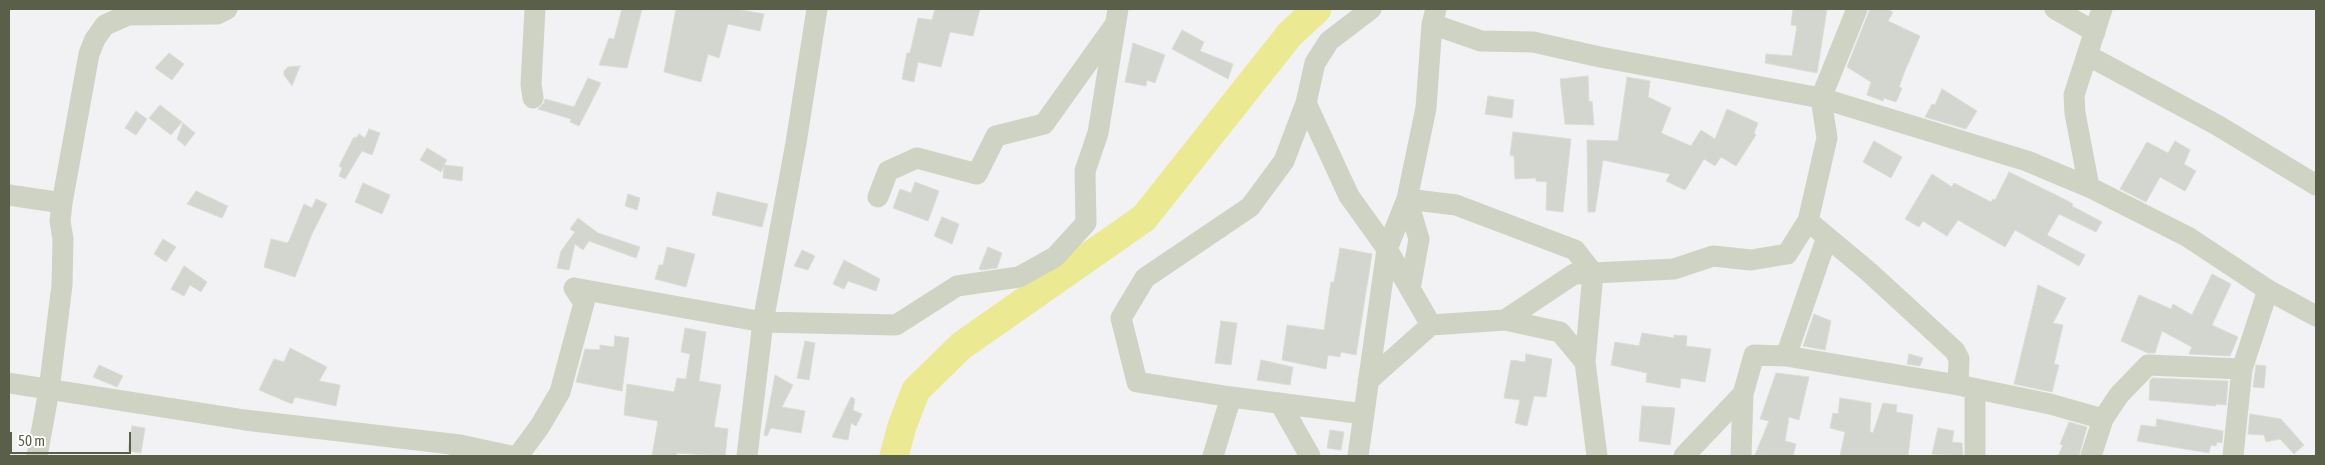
<!DOCTYPE html>
<style>
body{margin:0}
#map{position:relative;width:2325px;height:465px;overflow:hidden;background:#f2f2f4;font-family:"Asap Condensed",sans-serif}
canvas{display:block}
.frame{position:absolute;inset:0;border:10px solid #5a5f4a;pointer-events:none}
.scale{position:absolute;left:10px;top:432px;width:121px;height:22px;box-sizing:border-box;border:2px solid #5a5f4a;border-top:0;padding-left:6px;font-size:15px;line-height:18px;white-space:nowrap;color:#5a5f4a;-webkit-text-stroke:4px #fff;paint-order:stroke}
</style>
<div id="map">
<canvas width="2325" height="465"></canvas>
<div class="frame"></div>
<div class="scale">50 m</div>
</div>
<script>
const ctx = document.querySelector('canvas').getContext('2d');
ctx.lineJoin = 'round';
function toPath(rows) {
  const path = new Path2D();
  for (const r of rows) {
    path.moveTo(r[0], r[1]);
    for (let i = 2; i < r.length; i += 2) path.lineTo(r[i], r[i + 1]);
  }
  return path;
}
function strokePath(path, color, width, dash) {
  ctx.strokeStyle = color;
  ctx.lineWidth = width;
  ctx.lineCap = dash ? 'butt' : 'round';
  ctx.setLineDash(dash || []);
  ctx.stroke(path);
}
function fill(path, color) {
  ctx.fillStyle = color;
  ctx.fill(path, 'evenodd');
}
const river = toPath([
 [894,456,902,426,916,390,961,346,1144,218,1290,34,1317,9]
]);
const building = toPath([
 [622,9,642,9,627,68,599,65,609,38,614,39,622,9],
 [676,9,736,9,764,14,760,31,728,24,719,58,708,54,701,82,664,72,676,9],
 [935,9,980,9,973,36,950,32,941,67,918,62,914,82,902,79,907,53,910,53,918,18,932,20,935,9],
 [1793,9,1827,9,1817,73,1765,63,1766,54,1792,56,1797,26,1791,25,1793,9],
 [1870,9,1886,9,1893,12,1888,21,1920,36,1904,73,1899,87,1902,88,1896,102,1884,98,1883,101,1867,95,1871,82,1847,67,1870,9],
 [1182,30,1204,42,1200,51,1233,64,1228,79,1172,49,1182,30],
 [1133,43,1165,55,1155,83,1147,80,1146,86,1125,82,1133,43],
 [169,53,184,64,172,80,155,68,169,53],
 [300,66,292,86,284,75,284,71,288,67,300,66],
 [1588,76,1589,102,1592,101,1594,125,1565,124,1560,79,1588,76],
 [1627,77,1650,81,1648,97,1671,108,1661,133,1691,146,1701,130,1715,139,1727,109,1758,123,1754,133,1756,135,1736,166,1721,157,1715,166,1704,159,1685,190,1666,181,1670,174,1603,160,1595,212,1588,212,1587,140,1618,141,1627,77],
 [588,78,601,83,579,126,570,122,571,119,538,109,544,103,545,99,574,107,588,78],
 [1942,89,1977,111,1966,129,1925,117,1932,104,1935,105,1942,89],
 [1488,96,1514,100,1512,118,1485,114,1488,96],
 [160,105,182,122,171,135,149,118,160,105],
 [136,111,147,119,136,135,125,128,136,111],
 [183,123,195,133,185,146,177,139,183,123],
 [369,129,380,133,372,155,362,151,345,179,339,176,342,168,339,166,354,137,356,138,359,134,365,138,369,129],
 [1513,132,1571,139,1563,212,1546,210,1547,182,1536,181,1536,178,1515,179,1514,156,1510,155,1513,132],
 [1874,141,1902,157,1891,178,1863,162,1874,141],
 [2175,141,2190,150,2184,164,2196,171,2185,191,2160,177,2146,202,2120,189,2147,142,2168,153,2175,141],
 [427,148,447,160,444,165,463,167,462,181,443,178,444,166,441,172,420,160,427,148],
 [2009,172,2064,199,2073,204,2072,206,2102,222,2096,232,2059,214,2047,235,2085,255,2079,266,2015,230,2005,247,1958,220,1947,236,1923,221,1919,227,1905,219,1932,174,1952,187,1954,183,1991,202,1993,199,1995,200,2009,172],
 [915,182,939,191,928,221,893,208,900,189,911,193,915,182],
 [363,183,390,195,382,214,355,202,363,183],
 [196,191,228,206,222,218,187,204,196,191],
 [717,192,768,204,762,227,712,215,717,192],
 [628,194,640,198,637,210,625,206,628,194],
 [316,199,327,204,312,234,295,277,264,267,271,239,287,243,289,241,304,204,312,208,316,199],
 [942,217,959,224,952,244,934,236,942,217],
 [578,218,598,233,640,247,636,258,589,241,583,250,575,244,569,270,557,268,561,251,575,232,570,229,578,218],
 [163,239,176,247,166,262,154,254,163,239],
 [667,247,695,254,686,287,655,279,659,265,663,265,667,247],
 [988,247,1002,253,997,268,981,270,979,269,988,247],
 [1340,248,1372,254,1356,355,1341,352,1340,357,1328,355,1326,369,1282,360,1287,325,1324,330,1331,282,1334,282,1340,248],
 [802,250,815,256,808,270,794,266,802,250],
 [844,260,880,279,876,291,848,281,844,289,833,284,844,260],
 [184,266,207,282,201,292,190,285,184,296,171,289,184,266],
 [2212,274,2231,284,2212,325,2238,337,2230,356,2189,354,2192,347,2162,331,2155,353,2148,353,2121,341,2139,295,2171,309,2173,304,2192,315,2212,274],
 [2038,285,2066,298,2053,323,2063,325,2054,364,2059,365,2052,392,2014,384,2038,285],
 [1814,314,1831,321,1825,350,1803,346,1814,314],
 [1221,321,1237,323,1231,365,1215,363,1221,321],
 [685,328,706,332,699,381,721,385,714,427,728,429,725,456,677,453,676,456,652,456,658,421,624,415,627,384,674,392,677,378,686,379,690,354,681,352,685,328],
 [1642,333,1674,338,1674,335,1687,336,1686,346,1711,349,1705,382,1681,378,1680,388,1646,382,1647,373,1611,365,1615,342,1639,346,1642,333],
 [615,336,629,338,622,391,576,382,585,349,600,350,600,345,614,347,615,336],
 [805,341,815,343,809,380,797,378,805,341],
 [290,348,327,367,319,381,340,385,336,406,295,397,292,404,259,390,274,359,284,362,290,348],
 [1526,354,1552,359,1546,397,1534,396,1527,426,1515,423,1520,400,1504,398,1511,360,1525,362,1526,354],
 [1909,354,1923,358,1920,366,1907,364,1909,354],
 [1261,360,1293,367,1290,385,1257,380,1261,360],
 [99,365,123,376,117,387,93,377,99,365],
 [2256,365,2266,366,2264,388,2253,387,2256,365],
 [1776,373,1809,377,1799,420,1789,417,1785,441,1796,444,1793,456,1755,455,1769,421,1760,419,1776,373],
 [775,375,793,385,782,407,805,411,801,433,771,428,767,436,764,435,775,375],
 [2153,378,2228,381,2226,405,2216,404,2216,406,2149,400,2150,380,2153,378],
 [851,397,855,399,853,410,862,414,856,426,851,423,848,440,832,437,851,397],
 [1840,398,1871,403,1870,432,1873,433,1883,403,1897,405,1896,412,1913,415,1908,456,1840,456,1845,432,1830,428,1833,413,1838,414,1840,398],
 [1642,406,1675,408,1670,445,1639,441,1642,406],
 [2250,414,2281,419,2304,445,2294,454,2280,439,2266,442,2264,435,2248,434,2250,414],
 [2157,419,2223,431,2222,443,2217,442,2216,446,2211,445,2209,453,2137,441,2141,425,2156,427,2157,419],
 [2069,422,2087,427,2079,456,2058,456,2063,445,2060,444,2069,422],
 [132,426,145,428,141,453,128,451,132,426],
 [1938,428,1954,431,1952,442,1962,443,1963,456,1932,454,1938,428],
 [1330,430,1344,432,1341,450,1327,448,1330,430]
]);
const minor = toPath([
 [1436,9,1432,24,1481,41,1533,42,1600,57,1821,98,2027,161,2089,187,2188,237,2268,290,2316,316],
 [2055,9,2095,32],
 [2087,55,2217,125,2316,185],
 [533,98,531,84,535,9],
 [2089,187,2075,113,2074,95,2102,9],
 [9,195,62,203],
 [878,197,888,171,917,158,977,174,996,136,1044,124,1114,26],
 [1808,221,1869,272,1955,351,1959,359,1958,385],
 [574,288,763,322,896,325,957,286,1019,277,1055,257,1086,223,1085,171,1098,133,1118,9],
 [1410,289,1419,239,1407,199,1456,205,1575,250,1593,273,1585,362,1597,456],
 [1505,320,1560,332,1585,362],
 [1431,325,1387,249,1407,199,1426,108,1432,24],
 [1786,356,1827,237],
 [1368,381,1431,325,1505,320,1574,274,1674,269,1713,256,1751,260,1787,254,1808,221,1827,138,1821,98,1857,9],
 [9,383,245,420,460,445,459,456],
 [1231,397,1137,382,1121,318,1145,278,1250,207,1284,161,1306,103],
 [1280,403,1310,456],
 [460,445,511,456],
 [37,456,49,390,62,285,63,239,60,221,62,203,89,54,95,39,105,25,128,15,217,14,227,9],
 [518,456,540,426,560,392,584,303,574,288],
 [747,456,763,322,796,143,817,9],
 [1213,456,1231,397,1364,414],
 [1358,456,1387,249,1349,196,1306,103,1315,63,1329,41,1371,9],
 [1684,456,1743,394],
 [1741,456,1743,394,1754,355,1786,356,1958,385,2050,404,2103,419,2119,395,2148,365,2242,369],
 [1975,456,1975,389],
 [2091,456,2103,419],
 [2233,456,2242,369,2268,290]
]);
strokePath(river, '#ebe991', 29);
fill(building, '#d3d6ce');
strokePath(building, '#daddd6', 1);
strokePath(minor, '#cfd3c3', 21);
</script>
